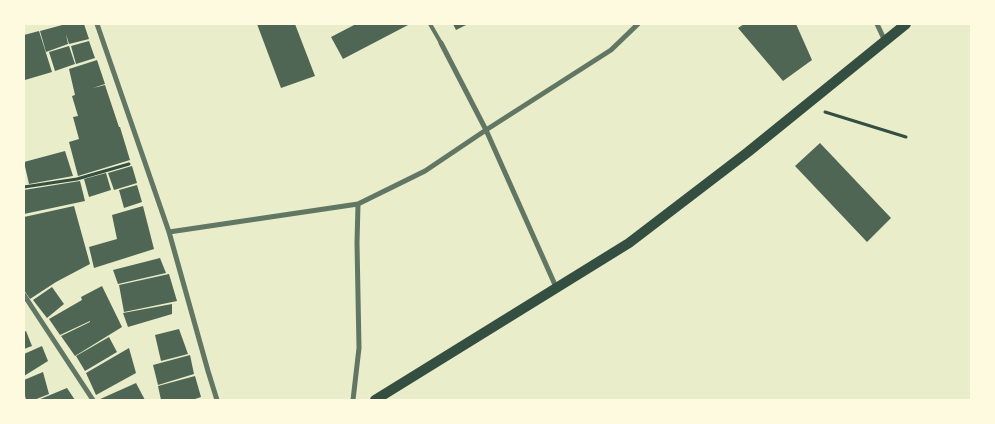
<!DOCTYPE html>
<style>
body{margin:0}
#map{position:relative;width:995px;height:424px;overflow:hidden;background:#e9edc9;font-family:"Crimson Pro",serif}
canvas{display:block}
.frame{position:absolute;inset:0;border:25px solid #fefae0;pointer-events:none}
</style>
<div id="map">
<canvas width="995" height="424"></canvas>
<div class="frame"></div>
</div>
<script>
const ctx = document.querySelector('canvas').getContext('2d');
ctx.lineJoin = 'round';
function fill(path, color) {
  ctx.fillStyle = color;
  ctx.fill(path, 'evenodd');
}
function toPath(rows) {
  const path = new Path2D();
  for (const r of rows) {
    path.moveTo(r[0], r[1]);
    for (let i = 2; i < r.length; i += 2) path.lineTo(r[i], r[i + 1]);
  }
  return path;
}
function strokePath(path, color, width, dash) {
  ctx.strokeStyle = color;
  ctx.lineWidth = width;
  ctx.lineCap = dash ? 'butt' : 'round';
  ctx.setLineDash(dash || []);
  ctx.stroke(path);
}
const building = toPath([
 [66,24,84,24,89,39,69,44,66,34,68,44,46,52,40,31],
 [257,24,295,24,315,76,281,88],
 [356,24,410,24,343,59,331,37],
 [453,24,468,24,456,30],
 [744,24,796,24,812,60,783,81,738,28],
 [39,31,52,72,25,80,24,77,24,35],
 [89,41,95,58,76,64,71,46],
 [69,46,75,64,55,71,49,52],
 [97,60,105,84,93,88,105,85,119,127,120,127,130,160,78,176,69,142,79,139,73,117,78,116,72,96,75,95,69,69],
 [820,143,891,218,867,242,795,166],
 [65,151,73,176,29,184,24,162],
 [132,166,137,183,114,190,108,173],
 [106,173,111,190,89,197,84,179],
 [80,181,85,201,24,214,24,190],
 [137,185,142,202,124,208,119,190],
 [74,206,90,264,56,282,30,299,24,290,24,217],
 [143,206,154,249,94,268,89,247,117,239,112,215],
 [160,258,166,273,118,284,113,270],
 [169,274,177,301,124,312,119,285],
 [102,286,122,327,75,356,61,336,90,322,90,321,60,335,49,319,82,300,81,297],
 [52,287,64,304,47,318,33,300],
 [172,304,172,314,128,327,123,313],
 [179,329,188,354,161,361,155,335],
 [26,331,32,346,24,349,24,332],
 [109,337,117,352,85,371,76,356],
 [42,346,48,361,24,376,24,354],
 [129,348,136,373,96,395,86,373],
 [190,355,194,374,158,385,153,365],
 [43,372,49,394,34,400,26,400,24,391,24,380],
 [195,376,201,397,192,400,161,400,158,386],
 [136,383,145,400,98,400],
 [67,388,75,400,38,400]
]);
const path = toPath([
 [825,112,906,137],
 [24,187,77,179,129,164]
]);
const service = toPath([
 [430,24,441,43]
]);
const minor = toPath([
 [97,24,169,232,208,371,217,400],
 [877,24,885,41],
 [441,43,486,130,556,287],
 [169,232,358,204,425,171,486,130,611,50,638,24],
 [24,295,93,400],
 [353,400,359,348,357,243,358,204]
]);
const secondary = toPath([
 [375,400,629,243,748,152,906,24]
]);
fill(building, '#4f6655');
strokePath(path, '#344e41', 3);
strokePath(service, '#617663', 4);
strokePath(minor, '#617663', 5);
strokePath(secondary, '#344e41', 10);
</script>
